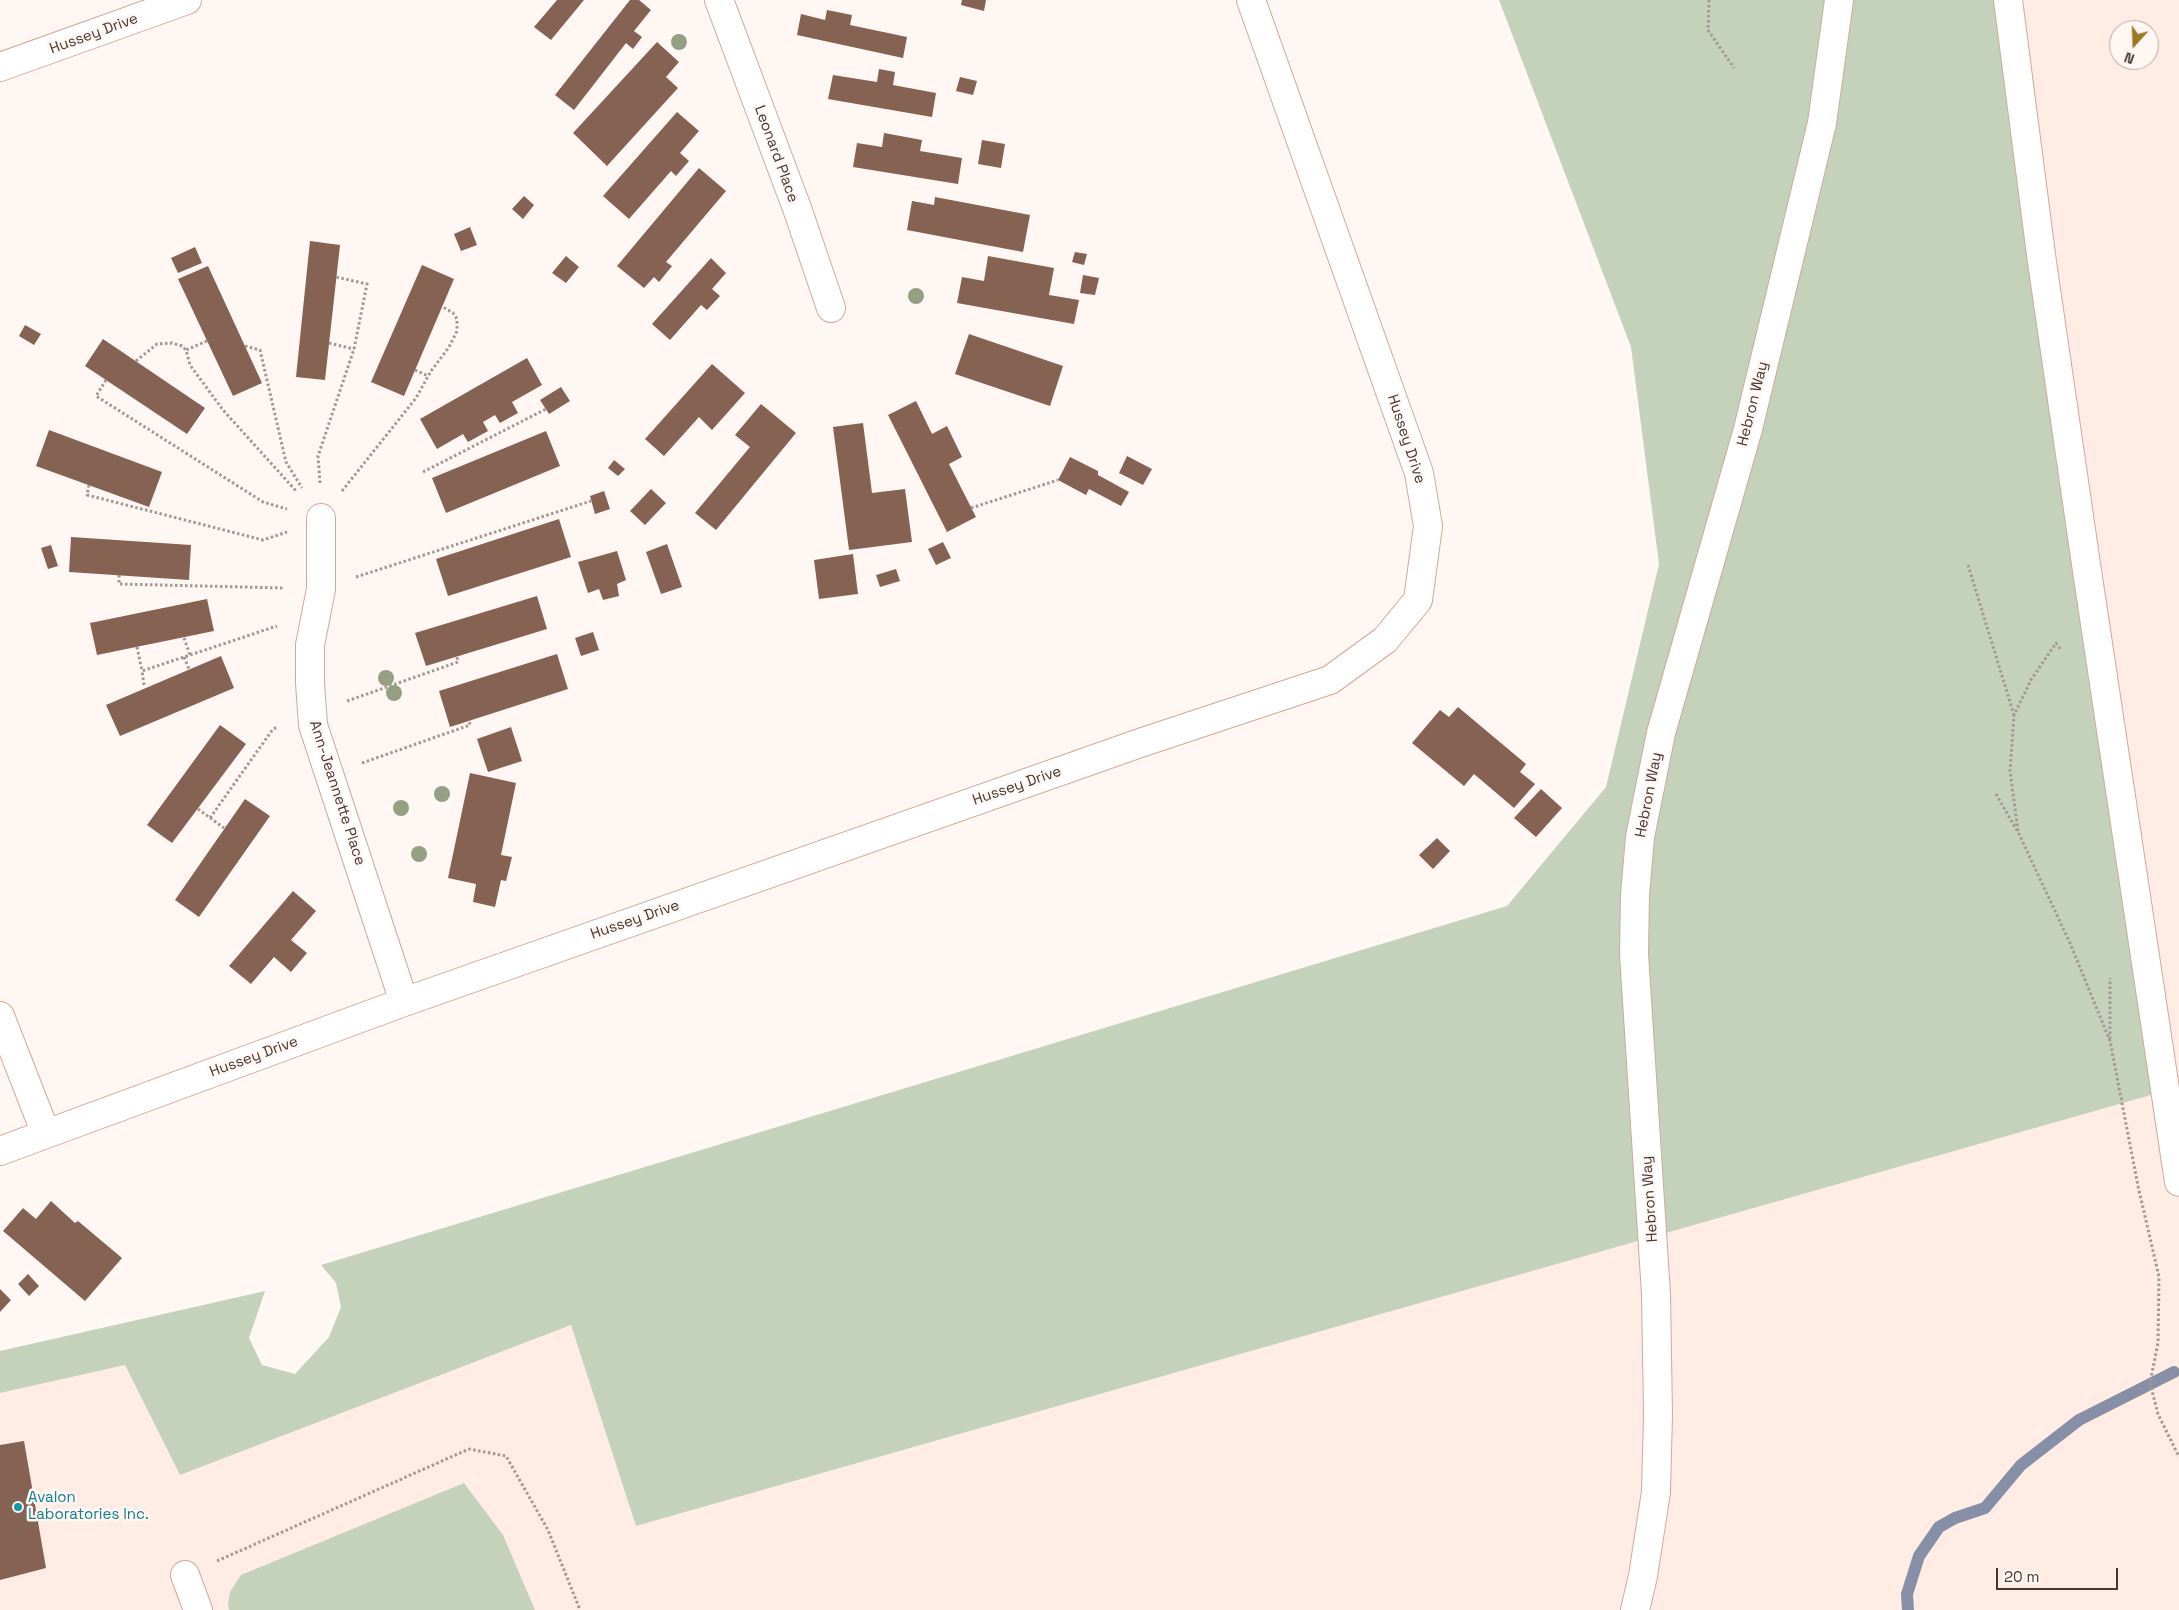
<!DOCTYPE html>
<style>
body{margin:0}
#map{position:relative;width:2179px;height:1610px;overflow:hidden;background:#fff7f4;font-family:"Space Grotesk",sans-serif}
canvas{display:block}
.north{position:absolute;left:2109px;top:20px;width:50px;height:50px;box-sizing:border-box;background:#fff7f4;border:1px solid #b5aaa6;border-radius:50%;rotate:200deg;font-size:14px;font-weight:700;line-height:20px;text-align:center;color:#463731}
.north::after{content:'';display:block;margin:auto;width:18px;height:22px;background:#9b7924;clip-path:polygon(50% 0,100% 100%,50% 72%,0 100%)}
.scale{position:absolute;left:1996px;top:1568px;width:122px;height:22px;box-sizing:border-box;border:2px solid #463731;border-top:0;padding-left:6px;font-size:15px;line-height:18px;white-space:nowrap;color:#463731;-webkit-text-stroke:4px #fff7f4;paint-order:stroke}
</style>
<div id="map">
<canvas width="2179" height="1610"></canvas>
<div class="north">N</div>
<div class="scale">20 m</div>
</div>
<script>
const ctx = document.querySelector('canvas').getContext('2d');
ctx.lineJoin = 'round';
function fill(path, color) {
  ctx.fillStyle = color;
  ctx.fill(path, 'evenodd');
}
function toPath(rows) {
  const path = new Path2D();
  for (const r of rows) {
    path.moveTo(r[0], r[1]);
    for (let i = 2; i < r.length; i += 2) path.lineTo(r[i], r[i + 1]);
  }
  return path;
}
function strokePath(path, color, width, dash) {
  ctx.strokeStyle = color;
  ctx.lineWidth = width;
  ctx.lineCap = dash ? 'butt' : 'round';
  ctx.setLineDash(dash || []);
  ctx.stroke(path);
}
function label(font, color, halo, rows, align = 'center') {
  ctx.font = font + ' "Space Grotesk",sans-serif';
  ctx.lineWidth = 5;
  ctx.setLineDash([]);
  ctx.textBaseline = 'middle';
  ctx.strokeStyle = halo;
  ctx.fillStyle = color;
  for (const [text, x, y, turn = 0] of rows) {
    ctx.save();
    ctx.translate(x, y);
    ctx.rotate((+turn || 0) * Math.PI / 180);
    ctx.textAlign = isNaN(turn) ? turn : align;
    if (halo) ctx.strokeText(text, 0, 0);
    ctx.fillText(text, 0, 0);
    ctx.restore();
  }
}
const built = toPath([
 [2020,0,2179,0,2179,1122,2174,1086],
 [2119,30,2149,30,2149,60,2119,60],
 [2165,1091,2179,1182,2179,1610,0,1610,0,1393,125,1365,180,1475,571,1325,637,1526]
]);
const green = toPath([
 [1499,0,2012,0,2165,1091,636,1526,571,1325,180,1475,125,1365,0,1393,0,1351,265,1291,249,1338,262,1365,295,1374,329,1337,341,1307,336,1283,321,1265,1507,906,1606,787,1659,564,1631,347],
 [464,1483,503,1535,535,1610,229,1610,228,1603,230,1592,241,1575]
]);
const stream = toPath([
 [1908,1610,1907,1594,1919,1556,1939,1527,1955,1518,1985,1508,2021,1465,2079,1420,2174,1372]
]);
const building = toPath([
 [557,0,584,0,551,40,534,27],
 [630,0,639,0,651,10,634,31,642,37,633,49,626,43,574,110,555,95],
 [962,0,986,0,984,11,961,5],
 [827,10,852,15,850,25,907,37,903,58,797,35,801,14,825,20],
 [657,42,679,62,666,77,678,88,607,166,573,133],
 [879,69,895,72,893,85,936,93,932,117,828,99,833,75,877,82],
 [960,77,977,81,973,95,956,91],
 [677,112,699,131,680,153,689,161,676,176,671,171,629,219,603,196],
 [884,133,922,140,920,151,962,158,958,184,853,167,857,143,882,147],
 [982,140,1005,144,1001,168,978,164],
 [699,168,726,191,666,262,672,266,659,282,654,277,644,288,617,266],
 [524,196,534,205,523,219,512,209],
 [935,197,1030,215,1023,252,907,230,912,201,934,205],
 [470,227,477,245,461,251,454,234],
 [310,241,340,245,325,380,296,377],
 [195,247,202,263,178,273,171,258],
 [1075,252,1087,254,1084,265,1072,262],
 [566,256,579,267,566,283,552,273],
 [988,256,1054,268,1049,295,1079,300,1074,324,957,303,962,277,984,281],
 [711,258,726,273,712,289,720,296,707,310,701,305,670,340,652,324],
 [422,265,454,279,404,396,371,382],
 [208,266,262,383,233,396,178,279],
 [1083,275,1099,278,1095,295,1080,293],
 [25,325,41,334,34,345,19,336],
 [969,334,1063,366,1050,406,955,374],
 [103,339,205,408,187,434,85,366],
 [527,358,542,385,512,402,518,413,500,423,495,415,483,422,488,431,468,442,463,434,437,449,420,419],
 [712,364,745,393,712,430,699,417,664,456,645,439],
 [561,387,570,401,549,414,540,400],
 [916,401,932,434,947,426,962,457,949,464,976,517,947,532,888,415],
 [761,404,796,433,716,530,695,513,750,447,735,435],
 [863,423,872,493,905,489,912,542,849,550,833,427],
 [49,430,162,472,149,507,36,466],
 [546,431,560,466,446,513,432,478],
 [1127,456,1152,469,1143,485,1119,473],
 [1070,457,1098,471,1098,475,1129,492,1121,506,1089,489,1086,495,1058,480],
 [614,460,625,469,618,476,608,468],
 [651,489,666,503,645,525,630,511],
 [604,491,610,509,595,514,590,496],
 [559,519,571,557,448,596,436,559],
 [71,537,191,545,189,580,69,572],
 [943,542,951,558,936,565,928,549],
 [667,544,682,587,661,594,646,552],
 [51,545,58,566,48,569,41,548],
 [617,551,626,580,617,584,619,596,603,600,599,589,588,593,578,562],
 [853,554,858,594,819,599,814,560],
 [896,569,900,581,880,587,876,575],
 [537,596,547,629,426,666,415,633],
 [207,599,214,631,97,655,90,623],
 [593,632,599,650,581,656,575,638],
 [557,654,568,689,450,727,439,691],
 [221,656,234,688,120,736,106,705],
 [1458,707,1526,764,1520,772,1535,784,1514,808,1474,774,1464,786,1412,743,1440,710,1449,717],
 [220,725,246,744,172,843,147,825],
 [511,727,522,761,488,772,477,739],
 [470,773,516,783,501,855,512,857,506,881,501,880,495,907,473,902,476,884,448,878],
 [1541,789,1562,808,1536,837,1514,818],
 [245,799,270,816,199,917,175,900],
 [1437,838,1450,851,1433,869,1419,855],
 [293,891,316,911,291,940,307,953,291,972,274,957,251,984,229,966],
 [51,1201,75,1223,78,1221,122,1258,85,1301,3,1231,23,1208,36,1219],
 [28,1274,39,1286,29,1296,18,1284],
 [0,1289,11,1300,0,1312],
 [24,1441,46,1568,0,1580,0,1445]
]);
const path = toPath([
 [1709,0,1708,30,1734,68],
 [207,341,186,350,190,365,223,410,297,492],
 [329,343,354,349],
 [245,346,260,350,286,462,302,488],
 [136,361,157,344,172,343,182,346,186,350],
 [415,370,428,376],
 [106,380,96,396,263,502,287,509],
 [423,472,546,409],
 [320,483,318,456,354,349,367,284,336,277],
 [89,485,87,495,263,540,287,532],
 [342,491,416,398,431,371,449,347,457,331,457,319,453,313,443,307],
 [971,508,1058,480],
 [1968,565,2014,715],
 [119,575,119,584,285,588],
 [356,577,591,501],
 [184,638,190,655],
 [137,647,142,671],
 [184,657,189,669],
 [144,685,142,671,277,626],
 [347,701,458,662,457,657],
 [362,763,470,725,469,721],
 [1996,794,2019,834,2070,943,2110,1041,2138,1186,2159,1277,2158,1343,2150,1383,2158,1414,2179,1457],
 [198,809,224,828],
 [210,818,273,729,278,727],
 [2018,831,2010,771,2014,715,2031,680,2056,643,2061,650],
 [2110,1039,2110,978],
 [217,1561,469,1449,506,1456,548,1530,580,1610]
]);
const minor = toPath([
 [719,0,798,211,831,308],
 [2008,0,2042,262,2086,564,2179,1182],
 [0,67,187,0],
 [321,518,321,589,310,645,310,683,313,725,404,1002],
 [0,1016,46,1134],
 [0,1151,404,1002,1143,742,1330,680,1385,640,1418,600,1428,526,1419,473,1251,0],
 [185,1575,198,1610],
 [1635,1610,1643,1576,1656,1492,1658,1415,1656,1294,1634,954,1635,895,1640,837,1661,733,1748,429,1822,123,1839,0]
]);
const trees = [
 [679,42],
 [916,296],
 [386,678],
 [394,693],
 [442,794],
 [401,808],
 [419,854]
];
const markers = [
 [18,1507,5,"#0f9aa8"]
];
const streetNames = [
 ["Hussey Drive",94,34,-20],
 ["Leonard Place",776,154,70],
 ["Hebron Way",1753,404,-76],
 ["Hussey Drive",1406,439,72],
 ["Hussey Drive",1017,786,-19],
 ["Ann-Jeannette Place",337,793,72],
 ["Hebron Way",1649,795,-79],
 ["Hussey Drive",635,920,-19],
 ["Hussey Drive",254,1057,-20],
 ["Hebron Way",1650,1199,-94]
];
const cultureNames = [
 ["Avalon",28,1498],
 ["Laboratories Inc.",28,1515]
];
fill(built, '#ffece4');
fill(green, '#c5d2bb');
strokePath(stream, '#868fa5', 12);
fill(building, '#866253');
strokePath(minor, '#cfaa9b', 30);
strokePath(path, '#a39893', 3, [2.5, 2.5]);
strokePath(minor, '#fff', 28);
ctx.fillStyle = '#95a083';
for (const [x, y] of trees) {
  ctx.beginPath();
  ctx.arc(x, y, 8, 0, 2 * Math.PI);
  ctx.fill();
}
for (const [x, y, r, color] of markers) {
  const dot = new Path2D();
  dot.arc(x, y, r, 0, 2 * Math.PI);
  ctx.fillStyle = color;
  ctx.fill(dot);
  strokePath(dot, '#fff7f4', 2);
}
label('15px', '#463731', '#fff7f4', streetNames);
label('15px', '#0d838f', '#fff7f4', cultureNames, 'left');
</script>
